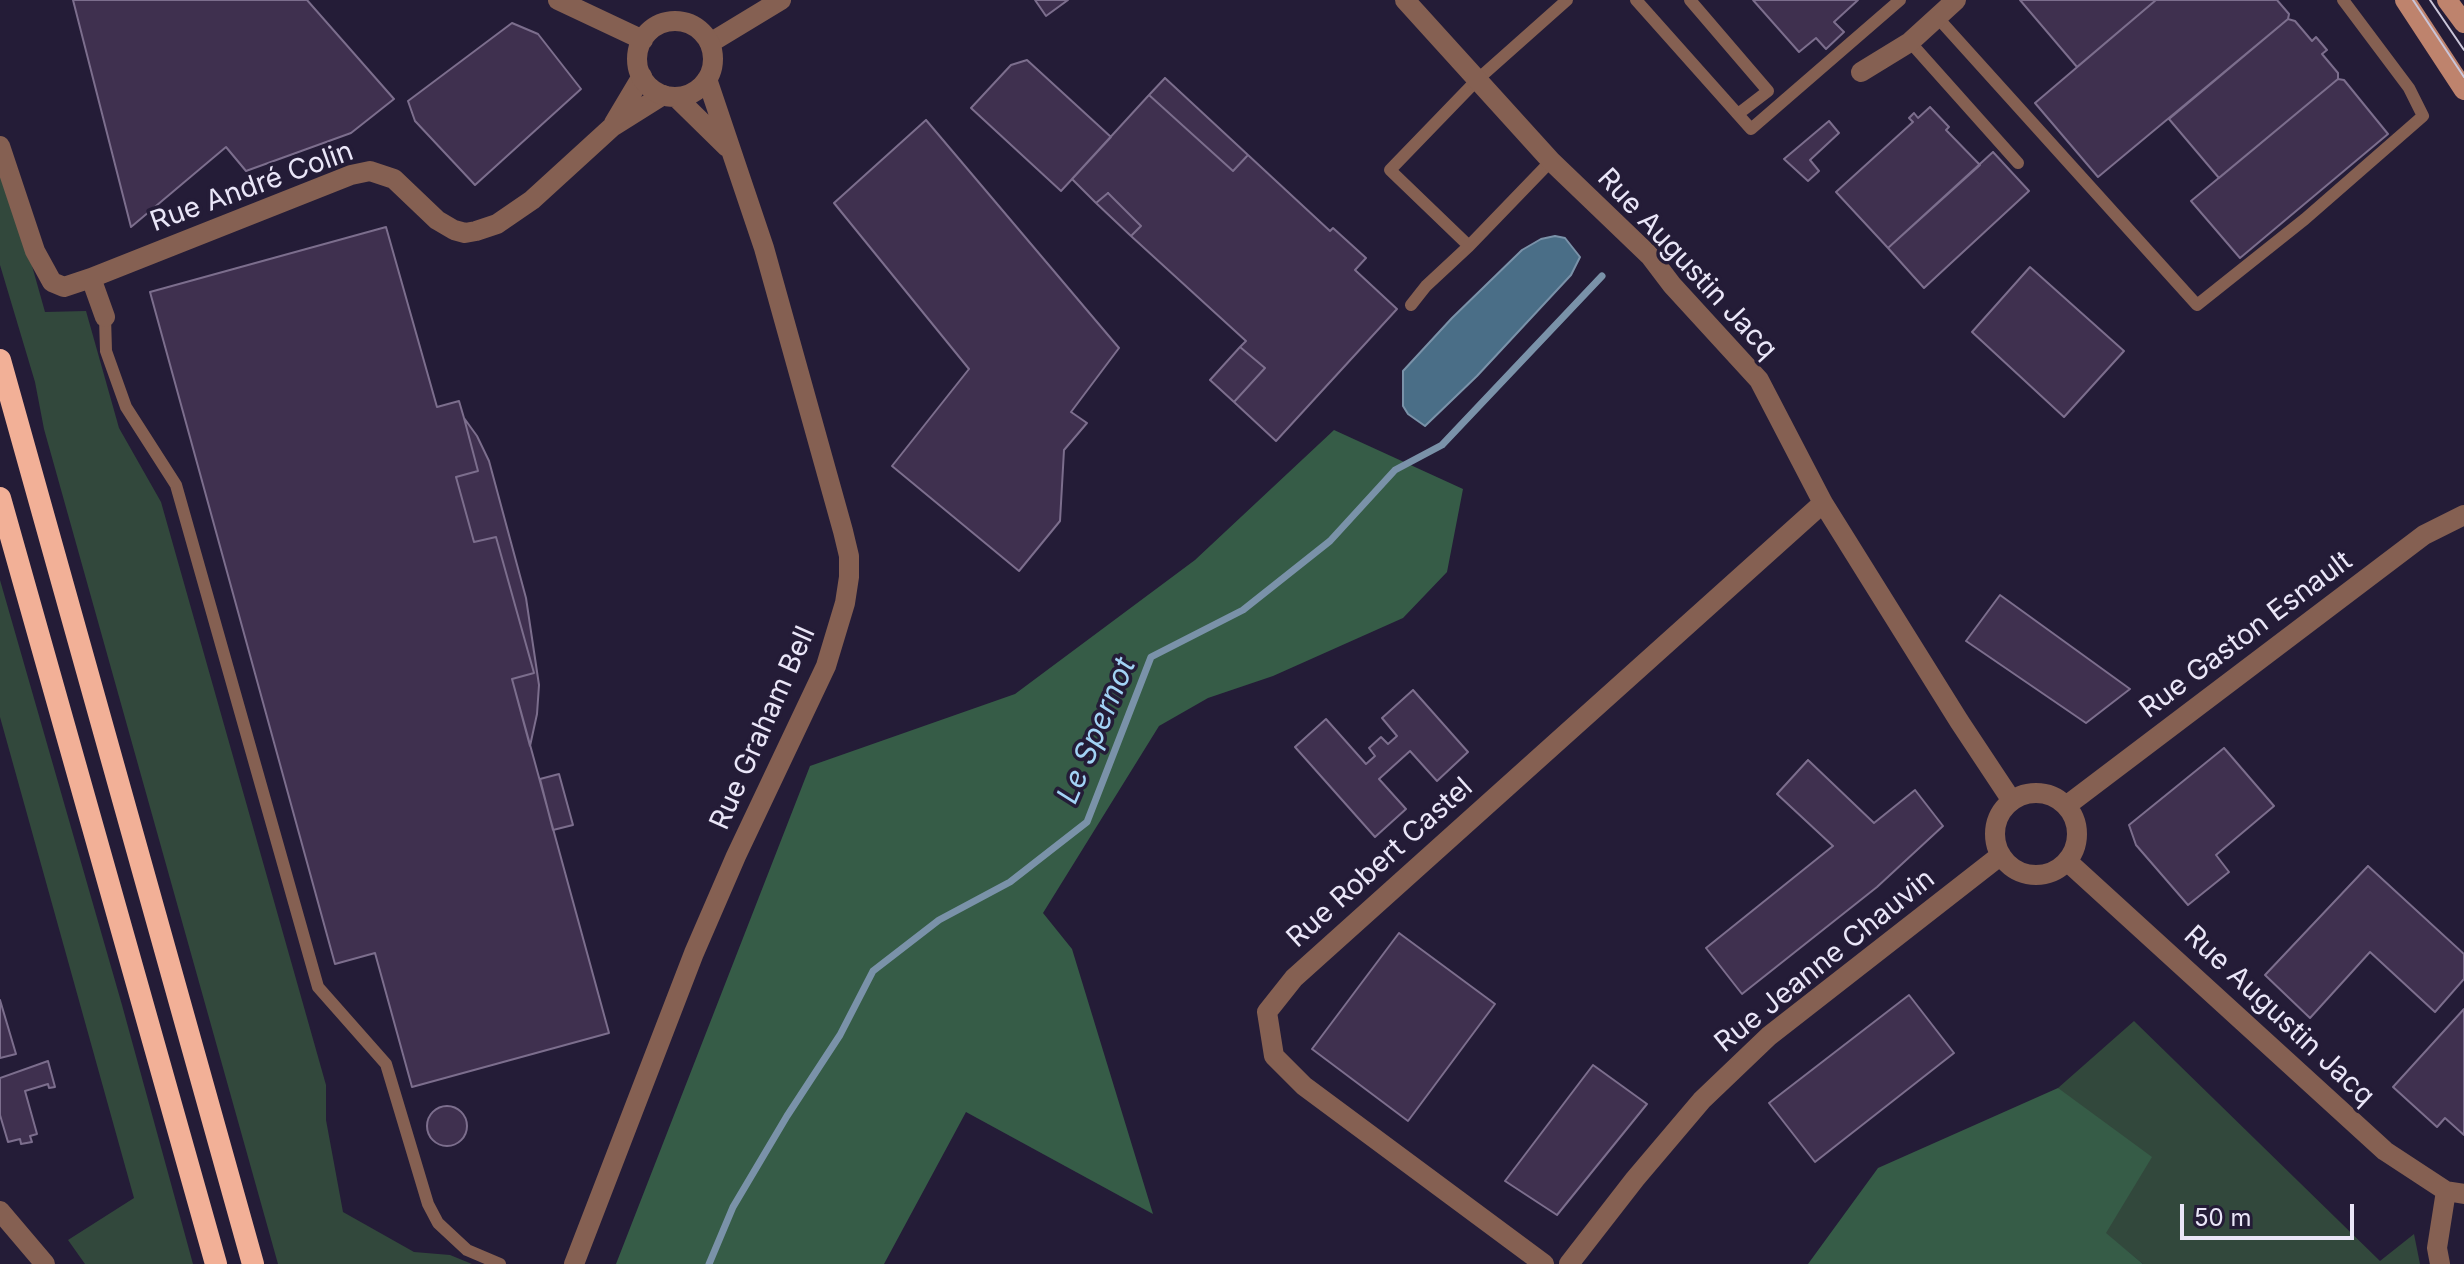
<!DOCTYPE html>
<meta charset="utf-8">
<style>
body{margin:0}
#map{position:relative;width:2464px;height:1264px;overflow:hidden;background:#241c37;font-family:Inter,sans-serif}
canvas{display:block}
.scale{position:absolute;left:2180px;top:1204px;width:174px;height:36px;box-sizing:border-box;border:4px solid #eae6f8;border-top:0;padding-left:10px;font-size:24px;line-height:28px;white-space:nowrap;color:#eae6f8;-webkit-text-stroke:6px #241c37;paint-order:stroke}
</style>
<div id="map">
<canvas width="2464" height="1264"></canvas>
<div class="scale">50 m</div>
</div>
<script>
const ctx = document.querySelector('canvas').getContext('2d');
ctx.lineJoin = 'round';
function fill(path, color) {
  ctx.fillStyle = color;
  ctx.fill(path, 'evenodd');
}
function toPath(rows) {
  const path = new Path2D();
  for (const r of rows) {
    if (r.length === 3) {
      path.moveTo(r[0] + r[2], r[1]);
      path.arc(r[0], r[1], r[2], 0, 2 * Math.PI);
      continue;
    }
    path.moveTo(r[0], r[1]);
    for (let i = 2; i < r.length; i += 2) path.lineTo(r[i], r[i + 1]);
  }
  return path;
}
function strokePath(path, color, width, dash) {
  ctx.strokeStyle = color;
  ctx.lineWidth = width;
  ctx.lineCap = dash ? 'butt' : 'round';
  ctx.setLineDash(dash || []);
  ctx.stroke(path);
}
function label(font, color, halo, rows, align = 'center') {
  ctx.font = font + ' Inter,sans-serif';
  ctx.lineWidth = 7;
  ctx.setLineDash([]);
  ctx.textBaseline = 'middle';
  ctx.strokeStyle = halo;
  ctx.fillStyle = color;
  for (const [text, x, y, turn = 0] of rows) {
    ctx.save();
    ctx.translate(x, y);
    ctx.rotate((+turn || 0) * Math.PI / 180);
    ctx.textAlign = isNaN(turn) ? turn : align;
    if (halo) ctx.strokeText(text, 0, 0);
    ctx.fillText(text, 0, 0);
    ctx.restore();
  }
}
const green = toPath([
 [0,152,45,312,86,311,119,428,161,502,326,1085,326,1120,343,1212,414,1252,450,1255,472,1264,278,1264,44,429,35,382,0,265],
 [0,580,122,1005,193,1264,85,1264,68,1240,134,1198,0,717],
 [2134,1021,2380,1261,2414,1234,2420,1264,2143,1264,2105,1233,2058,1088]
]);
const forest = toPath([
 [1334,430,1463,489,1447,572,1403,618,1273,676,1208,698,1159,726,1043,913,1072,949,1153,1214,966,1112,884,1264,616,1264,810,766,1015,694,1195,560],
 [2058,1088,2152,1157,2106,1233,2143,1264,1808,1264,1878,1168]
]);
const water = toPath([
 [1555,236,1565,238,1580,257,1571,275,1477,376,1425,426,1408,414,1403,406,1403,371,1452,318,1522,250,1541,239,1555,236]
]);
const stream = toPath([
 [709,1264,733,1207,787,1116,840,1035,873,971,939,920,1010,882,1087,822,1151,657,1243,610,1330,541,1395,470,1442,445,1602,276]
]);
const building = toPath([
 [73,0,307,0,394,99,351,133,246,171,226,147,131,227,73,0],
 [1035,0,1068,0,1046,16,1035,0],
 [1753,0,1858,0,1834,22,1844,32,1826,49,1816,38,1799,52,1753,0],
 [2020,0,2156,0,2077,67,2020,0],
 [2156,0,2277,0,2289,14,2288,19,2098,177,2035,103,2156,0],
 [2288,19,2295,21,2312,41,2316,37,2327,50,2322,54,2338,73,2338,79,2219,178,2169,119,2288,19],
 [512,23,538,34,581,89,475,185,415,121,408,101,512,23],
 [1027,60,1111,137,1061,191,971,108,1011,65,1027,60],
 [1165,78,1248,155,1233,171,1149,95,1165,78],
 [2338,79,2344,80,2388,134,2240,258,2191,201,2338,79],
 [1149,95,1233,171,1248,155,1330,231,1333,228,1366,258,1355,270,1397,309,1276,441,1234,402,1265,368,1240,347,1246,341,1131,236,1141,226,1108,193,1096,203,1072,179,1149,95],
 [1930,107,1949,127,1946,130,1980,165,1888,248,1836,192,1913,122,1909,118,1914,113,1918,118,1930,107],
 [926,120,1119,348,1071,412,1087,423,1064,450,1060,521,1019,571,892,466,969,369,834,203,926,120],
 [1829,121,1839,133,1810,160,1819,171,1808,181,1784,159,1829,121],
 [1993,152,2029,191,1924,288,1888,248,1993,152],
 [1108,193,1141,226,1131,236,1096,203,1108,193],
 [386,227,437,407,459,401,464,418,478,471,456,477,474,542,496,537,534,673,512,679,609,1033,412,1087,375,953,335,964,150,292,386,227],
 [2030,267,2124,351,2064,417,1972,332,2030,267],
 [1240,347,1265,368,1234,402,1210,380,1240,347],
 [464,418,477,436,489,461,526,598,539,685,537,714,530,746,512,679,534,673,496,537,474,542,456,477,478,471,464,418],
 [2000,595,2130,689,2086,723,1966,641,2000,595],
 [1413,690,1468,752,1437,781,1410,751,1379,779,1406,809,1375,837,1295,747,1326,719,1366,764,1375,756,1369,748,1381,737,1388,744,1397,736,1382,718,1413,690],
 [2224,748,2274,806,2216,855,2229,872,2188,905,2136,845,2129,825,2224,748],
 [1808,760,1874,823,1915,790,1943,826,1877,887,1742,994,1706,948,1833,846,1777,794,1808,760],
 [559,774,573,825,553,830,540,779,559,774],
 [2368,866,2464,954,2464,979,2435,1012,2370,952,2310,1018,2265,975,2368,866],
 [1399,933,1495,1004,1408,1121,1312,1049,1399,933],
 [1909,995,1954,1053,1815,1162,1769,1103,1909,995],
 [0,1000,16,1054,0,1058,0,1000],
 [2464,1009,2464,1135,2445,1118,2437,1127,2393,1087,2464,1009],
 [48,1061,55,1087,49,1088,48,1084,25,1091,37,1134,30,1136,32,1142,21,1144,20,1139,8,1142,0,1115,0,1078,48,1061],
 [1593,1065,1647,1104,1557,1215,1505,1181,1593,1065],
 [447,1126,20]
]);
const service = toPath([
 [1636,0,1751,129,1900,0],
 [1690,0,1768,91,1738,114],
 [1937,17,2197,305,2305,219,2423,116,2409,88,2343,0],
 [1910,42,2018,163],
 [1469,246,1390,170,1477,80,1567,0],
 [1411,305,1426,286,1469,246,1551,161],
 [105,317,106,351,126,407,176,485,318,987,386,1064,428,1204,438,1223,467,1250,500,1264]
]);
const minor = toPath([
 [1405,0,1551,161,1650,256,1672,285,1759,380,1823,503,1959,721,2012,801],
 [710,43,781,0],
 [1861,72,1910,42,1956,0],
 [614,123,642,76],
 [0,146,35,251,52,282,64,287,91,278],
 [105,317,91,278,351,175,370,171,394,179,437,220,454,230,465,233,476,231,497,224,532,200,612,127,663,95],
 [2036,834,41],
 [2066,806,2424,535,2464,515],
 [2067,861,2385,1151,2446,1191,2464,1194],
 [1544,1264,1304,1086,1274,1056,1267,1012,1294,978,1823,503],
 [1569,1264,1635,1179,1702,1100,1769,1036,2001,855],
 [2440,1264,2437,1248,2446,1191]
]);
const tertiary = toPath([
 [558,0,643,40],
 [675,59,38],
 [676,97,727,147],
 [0,1211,45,1264],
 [574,1264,694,953,736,856,826,666,845,603,849,577,849,556,843,531,764,248,707,79]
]);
const secondary = toPath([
 [2405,0,2464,90],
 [2447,0,2464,23]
]);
const trunk = toPath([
 [0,360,253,1264],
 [0,498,216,1264]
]);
const tram = toPath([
 [2413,0,2464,77],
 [2430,0,2464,50]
]);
const streetNames = [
 ["Rue André Colin",252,187,-20],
 ["Rue Augustin Jacq",1687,264,47],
 ["Rue Gaston Esnault",2246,635,-37],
 ["Rue Graham Bell",763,728,-66],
 ["Rue Robert Castel",1380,863,-42],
 ["Rue Jeanne Chauvin",1825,961,-39],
 ["Rue Augustin Jacq",2279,1016,43]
];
const waterNames = [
 ["Le Spernot",1097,731,-67]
];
fill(green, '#32483c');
fill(forest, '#365c47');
fill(water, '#4a6e87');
strokePath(water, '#7a92a9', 2);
strokePath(stream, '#7a92a9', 7);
fill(building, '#3f304f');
strokePath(building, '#7c6e8d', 2);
strokePath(service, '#856052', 12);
strokePath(minor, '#856052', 20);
strokePath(tertiary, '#856052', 20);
strokePath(secondary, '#be836d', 20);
strokePath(trunk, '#f2b097', 22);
strokePath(tram, '#cac5d9', 2);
label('28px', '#eae6f8', '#241c37', streetNames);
label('italic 30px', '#a2d3f5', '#241c37', waterNames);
</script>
